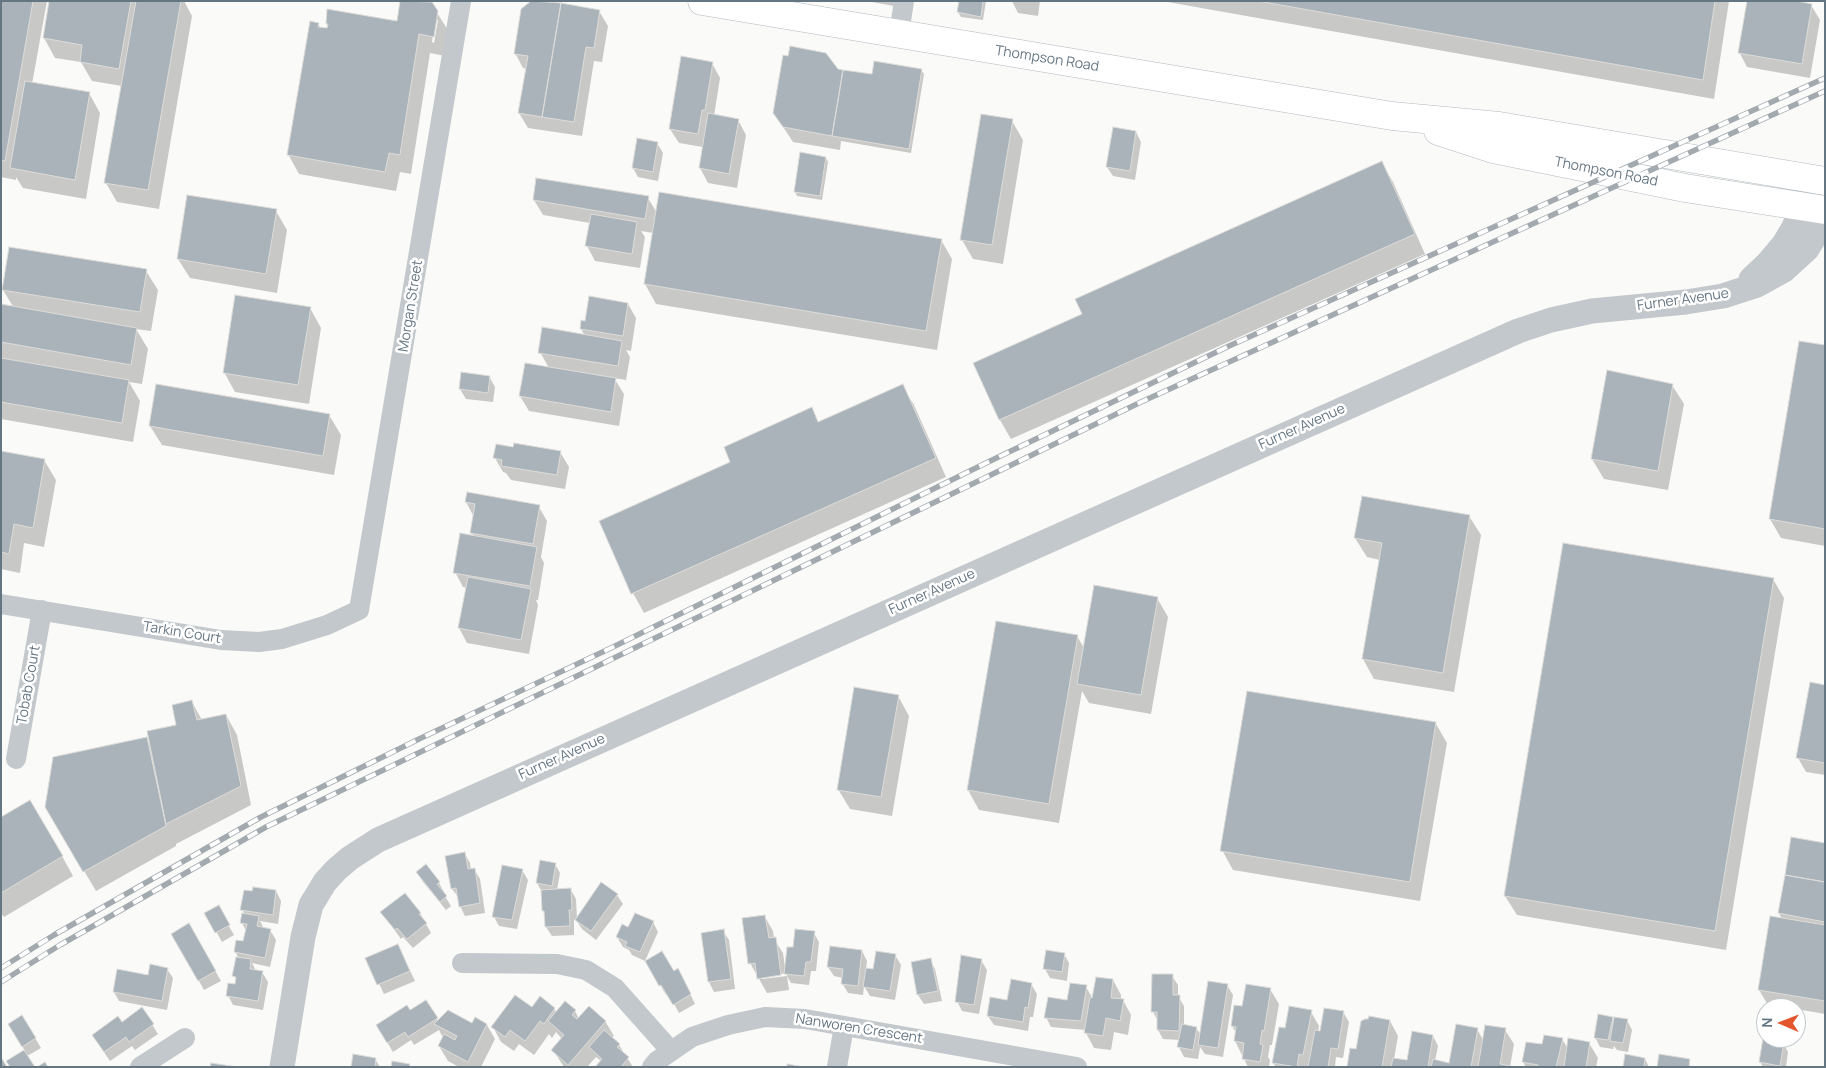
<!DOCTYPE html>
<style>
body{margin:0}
#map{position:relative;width:1826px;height:1068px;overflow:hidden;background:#fafaf8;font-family:Manrope,sans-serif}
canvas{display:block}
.frame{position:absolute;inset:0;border:2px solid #657683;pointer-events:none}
.north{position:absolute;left:1756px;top:998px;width:50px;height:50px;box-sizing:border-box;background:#fff;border:1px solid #c1c8cd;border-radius:50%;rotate:271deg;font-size:14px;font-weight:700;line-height:20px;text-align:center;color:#657683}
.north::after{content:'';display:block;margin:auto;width:18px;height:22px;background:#e4572e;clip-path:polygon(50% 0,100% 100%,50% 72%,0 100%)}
</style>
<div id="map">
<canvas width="1826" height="1068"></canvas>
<div class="frame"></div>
<div class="north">N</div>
</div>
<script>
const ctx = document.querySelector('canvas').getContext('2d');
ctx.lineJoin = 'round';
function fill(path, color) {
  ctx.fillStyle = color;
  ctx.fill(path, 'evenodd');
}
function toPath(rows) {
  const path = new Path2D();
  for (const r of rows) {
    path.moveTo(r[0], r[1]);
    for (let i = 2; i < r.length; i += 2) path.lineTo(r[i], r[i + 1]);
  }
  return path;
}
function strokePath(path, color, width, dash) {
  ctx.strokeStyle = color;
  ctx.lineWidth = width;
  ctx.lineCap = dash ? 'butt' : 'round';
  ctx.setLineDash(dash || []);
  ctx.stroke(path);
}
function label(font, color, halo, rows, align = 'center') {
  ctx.font = font + ' Manrope,sans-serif';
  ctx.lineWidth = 5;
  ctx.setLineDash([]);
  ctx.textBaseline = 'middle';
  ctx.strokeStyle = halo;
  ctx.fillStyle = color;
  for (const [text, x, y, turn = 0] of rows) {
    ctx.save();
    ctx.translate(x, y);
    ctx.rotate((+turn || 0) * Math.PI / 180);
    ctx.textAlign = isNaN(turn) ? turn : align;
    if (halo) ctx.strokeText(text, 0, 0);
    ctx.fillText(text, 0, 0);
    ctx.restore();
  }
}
const shadow = toPath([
 [1,1,47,1,32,84,89,93,100,113,86,199,23,188,16,177,16,180,1,177],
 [51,1,184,1,192,16,159,209,117,202,106,183,122,86,92,81,81,62,55,58,44,38],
 [402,1,431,3,449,32,445,56,430,53,411,174,400,172,396,191,299,174,288,154,318,24,321,28,328,29,327,23,398,22],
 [435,20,438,20,434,43,432,42],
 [533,1,599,11,608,26,602,62,594,61,582,136,528,128,519,113,527,69,523,68,515,53],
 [866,1,895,1,894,6],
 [960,1,986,1,983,20,961,17,958,12],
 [1012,1,1040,1,1038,16,1018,13],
 [1162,1,1729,1,1714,99],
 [1811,5,1820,20,1810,78,1747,67,1739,52],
 [789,57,837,70,873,76,921,70,924,74,911,153,841,141,840,150,793,142,774,113],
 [712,63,720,78,714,116,738,120,746,135,737,188,708,183,700,168,703,147,679,143,670,129],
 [1012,121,1023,140,1003,264,973,259,962,240],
 [1136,132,1141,142,1135,180,1113,176,1107,167],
 [657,143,663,153,658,181,638,177,633,168],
 [826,158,828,162,822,200,797,196,795,191],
 [1382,163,1393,182,1425,254,1011,439,1000,420,975,364,1084,315],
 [648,198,657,213,941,240,952,259,937,350,656,304,645,284,653,233,641,231,645,237,640,268,595,261,587,246,590,223,543,215,534,200],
 [276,211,287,230,277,293,190,278,178,259],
 [146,271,158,290,151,331,136,329,148,349,142,384,129,382,140,401,133,442,1,419,1,305,14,308,3,290],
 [628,304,636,318,631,351,626,350,630,357,626,380,614,378,624,394,619,426,529,411,520,396,549,368,540,352,585,336,581,329,586,322],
 [310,308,321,328,309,404,235,392,224,372],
 [1825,346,1825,546,1781,538,1770,519],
 [490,378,495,387,493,402,466,399,460,389],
 [1672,385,1684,404,1668,490,1604,479,1592,459],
 [902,386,914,405,946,477,644,613,633,593,732,463,811,409,819,423],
 [329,415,341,435,334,475,162,445,150,426],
 [560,452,569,467,565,489,511,480,506,473,503,472,495,458],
 [1,453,44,460,56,480,44,547,24,543,20,573,1,569],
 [468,494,539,507,547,521,541,557,544,563,538,600,536,600,538,605,529,654,467,643,459,628,467,588,463,587,455,572,474,537,472,533,474,517,466,502],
 [1469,516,1481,535,1454,692,1374,679,1363,659,1380,560,1367,557,1355,538],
 [1773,579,1784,598,1726,950,1517,915,1505,896],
 [1157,598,1168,617,1151,714,1089,703,1082,691,1059,823,979,810,968,790,1077,636,1084,648],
 [1825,686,1825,775,1806,772,1798,758],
 [898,696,909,716,892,816,850,809,838,789],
 [192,702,202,720,226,715,237,735,251,805,176,844,176,846,96,891,46,807,147,739,151,746,177,726],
 [1436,724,1447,743,1420,901,1233,870,1222,850],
 [1,818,62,856,73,876,4,917,1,913],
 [1825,844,1825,1014,1796,1009,1796,1008,1768,1005,1759,990,1782,919,1779,913],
 [465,854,470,863,471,870,474,869,480,879,485,913,465,916,460,906,459,898,452,889,447,857],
 [555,864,560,873,557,890,571,890,576,899,577,919,617,895,623,904,596,940,582,929,576,920,574,920,574,935,552,936,546,927,542,892,537,883],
 [522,870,528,880,517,929,499,926,494,917],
 [417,872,439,883,444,892,443,893,451,906,446,910,423,882],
 [276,891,281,901,278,924,260,921,264,929,270,930,276,940,270,967,252,963,256,971,262,972,268,982,263,1010,233,1005,228,995,236,985,237,982,234,976,239,958,235,952,244,943,246,931,242,923,245,915,242,909],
 [218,907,234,935,222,942,206,913],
 [382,913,420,913,431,933,413,948,403,937,401,939],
 [765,917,773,931,774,939,783,953,785,967,794,949,814,933,819,942,816,971,811,971,809,985,791,983,787,976,789,990,767,993,750,963],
 [787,973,787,976,762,979,762,977],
 [653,922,658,932,645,961,632,955,629,950,623,947,617,937],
 [189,925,221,981,204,990,173,935],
 [723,931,729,940,735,989,714,992,709,982,702,934],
 [398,945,415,981,384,994,367,959],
 [862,951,867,961,866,969,874,971,895,955,901,965,895,1000,870,996,864,986,863,995,848,993,842,983,843,978,834,976,828,967],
 [1064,954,1069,963,1067,981,1050,978,1045,969],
 [930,960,935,969,942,1001,924,1004,918,995],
 [981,960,987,970,979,1014,962,1011,957,1001],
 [647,962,673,972,683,979,695,1004,679,1013,668,993,666,995],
 [167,969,173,978,167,1010,119,1001,114,992],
 [1172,976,1178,985,1178,996,1184,1006,1184,1026,1196,1028,1201,1035,1227,985,1233,995,1223,1057,1205,1054,1200,1047,1198,1059,1184,1057,1179,1047,1180,1040,1163,1039,1158,1030,1158,1021,1153,1012],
 [1113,980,1121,995,1121,1000,1123,1000,1131,1015,1128,1035,1114,1032,1111,1050,1094,1048,1086,1033,1086,1030,1051,1027,1046,1017,1086,987,1093,999],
 [1031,984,1037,994,1033,1017,1030,1017,1028,1031,994,1025,988,1016],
 [1270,989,1279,1004,1272,1045,1270,1045,1268,1057,1270,1060,1269,1067,1248,1067,1235,1041,1236,1033,1232,1026],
 [426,1001,438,1021,487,1025,495,1039,481,1067,459,1067,448,1061,439,1046,443,1038,439,1030,414,1045,411,1040,393,1052,377,1025,410,1011],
 [142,1009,158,1034,135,1050,132,1046,110,1061,99,1045,122,1024],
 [532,1009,554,1009,557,1013,575,1011,579,1019,605,1021,614,1036,611,1038,619,1045,633,1067,597,1067,601,1061,596,1057,587,1067,564,1067,553,1050,562,1039,556,1032,552,1038,549,1034,534,1055,519,1044,514,1051,501,1042,493,1027],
 [1311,1012,1319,1026,1318,1032,1321,1033,1343,1012,1349,1022,1343,1058,1336,1057,1335,1067,1276,1067,1273,1063,1286,1030],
 [22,1016,41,1048,27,1056,8,1062,25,1051,9,1024],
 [1612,1018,1614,1022,1627,1020,1632,1030,1628,1052,1617,1050,1614,1046,1613,1049,1600,1047,1595,1037],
 [1390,1021,1398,1036,1394,1059,1408,1062,1433,1036,1438,1046,1435,1061,1450,1064,1477,1029,1483,1040,1505,1030,1514,1044,1510,1067,1348,1067,1357,1050],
 [1562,1039,1568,1049,1589,1043,1598,1058,1596,1067,1526,1067,1523,1062,1543,1046],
 [1783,1043,1788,1052,1786,1067,1763,1067,1760,1062],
 [375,1059,380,1067,352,1067],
 [1645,1059,1649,1067,1625,1067]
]);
const building = toPath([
 [1,1,33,1,5,161,1,160,1,1],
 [49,1,131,1,119,69,80,62,82,45,43,38,49,1],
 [136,1,181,1,148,190,104,183,136,1],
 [400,1,432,2,438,11,434,37,419,34,400,155,389,153,385,172,287,155,310,21,319,23,318,27,327,28,328,24,326,24,327,9,397,21,400,1],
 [531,1,561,3,542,117,518,113,528,56,514,54,521,9,531,1],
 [959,1,983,1,981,17,957,12,959,1],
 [1258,1,1715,1,1703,80,1258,1],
 [1747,1,1797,1,1812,4,1802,64,1738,53,1747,1],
 [561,3,600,10,594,48,586,47,574,122,542,117,561,3],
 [790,46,826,53,838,69,843,70,832,136,783,127,773,113,783,55,788,56,790,46],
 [681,56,713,62,705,110,702,110,698,134,669,129,681,56],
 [874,61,922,69,909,149,832,136,843,70,872,74,874,61],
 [25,81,90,92,75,180,10,168,25,81],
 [708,113,739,119,729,174,699,168,708,113],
 [981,114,1013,119,992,245,960,240,981,114],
 [1113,127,1136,131,1130,171,1106,167,1113,127],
 [637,138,658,142,653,172,632,168,637,138],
 [800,152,826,157,820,196,794,192,800,152],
 [1382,161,1415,234,999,420,973,363,1082,314,1075,299,1382,161],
 [536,178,649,196,645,219,533,200,536,178],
 [659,192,942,239,926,331,644,284,659,192],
 [187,195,277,209,266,274,177,259,187,195],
 [591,214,637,222,632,254,585,246,591,214],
 [9,247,147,269,140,312,2,290,9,247],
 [235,295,311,307,298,385,223,373,235,295],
 [589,296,628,303,623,336,580,329,581,320,585,321,589,296],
 [1,304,137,328,131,365,1,342,1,304],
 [542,327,622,341,618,366,538,353,542,327],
 [1799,341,1825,345,1825,529,1769,519,1799,341],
 [1,358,129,380,122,423,1,402,1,358],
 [525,363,616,378,611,412,519,396,525,363],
 [1607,370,1673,384,1658,471,1591,459,1607,370],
 [461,372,490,376,488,393,459,389,461,372],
 [156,384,330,414,323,456,149,426,156,384],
 [903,384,936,458,631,594,599,521,730,462,724,447,812,407,818,422,903,384],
 [514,443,561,451,557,475,501,466,502,460,493,458,496,444,513,447,514,443],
 [1,451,45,459,33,528,14,524,9,554,1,552,1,451],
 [467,492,540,505,533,544,470,533,475,504,465,502,467,492],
 [1362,496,1470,515,1443,673,1362,659,1382,543,1354,538,1362,496],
 [460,533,537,547,530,586,453,573,460,533],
 [1563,543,1774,578,1715,931,1504,896,1563,543],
 [468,577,531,589,521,640,458,628,468,577],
 [1094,585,1158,597,1141,695,1077,684,1094,585],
 [996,621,1078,635,1049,804,967,790,996,621],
 [1810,682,1825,685,1825,763,1796,758,1810,682],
 [854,687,899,695,881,797,837,790,854,687],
 [1247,691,1436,722,1410,882,1220,851,1247,691],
 [192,700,197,720,226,714,241,786,166,824,147,731,176,725,172,705,192,700],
 [147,737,166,826,83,872,45,807,53,757,147,737],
 [30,800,63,856,1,893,1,817,30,800],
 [1791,837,1825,843,1825,882,1785,875,1791,837],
 [465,852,468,869,475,868,480,903,459,907,456,888,451,889,445,856,465,852],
 [540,860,556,863,552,886,536,883,540,860],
 [426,864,440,882,437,884,447,896,440,902,416,872,426,864],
 [502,865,523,869,512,920,492,917,502,865],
 [1785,875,1825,882,1825,922,1778,913,1785,875],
 [601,882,618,894,591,931,575,920,601,882],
 [253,887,276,890,273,915,240,910,244,890,252,891,253,887],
 [571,888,572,910,569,910,570,926,545,927,544,911,542,911,541,890,571,888],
 [405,893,421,913,419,914,427,923,407,939,397,928,395,930,380,912,405,893],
 [219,905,230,925,215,933,204,913,219,905],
 [242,913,259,916,257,926,271,929,265,958,234,952,236,940,243,941,247,924,240,923,242,913],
 [635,913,654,921,640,952,625,946,627,942,616,937,622,924,628,927,635,913],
 [765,915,769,938,776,937,781,975,757,979,755,963,748,964,742,918,765,915],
 [1770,916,1825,925,1825,1001,1758,990,1770,916],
 [189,923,216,971,198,981,171,934,189,923],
 [724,929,731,979,708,982,701,933,724,929],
 [795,929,815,931,811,962,806,962,804,976,784,974,787,947,793,947,795,929],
 [398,944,410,971,377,985,365,958,398,944],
 [830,946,862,950,858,986,841,984,843,969,827,967,830,946],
 [1046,950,1065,953,1062,972,1043,969,1046,950],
 [662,951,674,971,678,968,691,994,673,1005,661,985,659,986,645,961,662,951],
 [876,951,896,954,890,991,863,987,866,968,873,969,876,951],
 [961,955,982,959,974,1005,955,1002,961,955],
 [236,957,251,959,250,969,263,971,258,1001,226,996,228,983,235,984,236,977,232,976,236,957],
 [931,958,938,991,917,995,911,962,931,958],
 [150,964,168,968,162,1001,113,992,117,969,148,975,150,964],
 [1152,974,1173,974,1173,995,1180,995,1179,1031,1157,1030,1157,1012,1151,1012,1152,974],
 [1096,977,1113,979,1111,998,1124,999,1120,1021,1106,1018,1103,1036,1084,1033,1090,997,1092,998,1096,977],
 [1011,979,1032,983,1028,1008,1025,1007,1023,1022,987,1016,990,997,1007,1000,1011,979],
 [1208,981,1228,984,1218,1048,1198,1045,1208,981],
 [1070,983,1087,985,1081,1021,1044,1018,1048,997,1067,1000,1070,983],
 [1246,984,1271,988,1264,1031,1262,1030,1260,1044,1263,1045,1260,1062,1242,1059,1244,1043,1234,1041,1236,1027,1231,1026,1234,1005,1242,1006,1246,984],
 [515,995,532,1007,540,996,555,1008,544,1024,540,1021,525,1041,510,1030,505,1037,491,1027,515,995],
 [426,1000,438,1018,408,1037,405,1032,387,1043,376,1025,407,1005,410,1010,426,1000],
 [565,1001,576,1010,572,1015,577,1019,589,1006,606,1021,568,1065,551,1050,564,1035,548,1021,565,1001],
 [1289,1006,1312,1010,1303,1055,1299,1054,1297,1067,1272,1063,1279,1027,1285,1028,1289,1006],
 [142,1007,154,1024,129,1042,126,1037,104,1052,92,1035,118,1016,122,1022,142,1007],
 [1324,1008,1344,1011,1338,1049,1331,1048,1328,1067,1308,1067,1315,1030,1320,1031,1324,1008],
 [448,1010,472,1023,475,1017,487,1024,468,1062,438,1046,444,1034,455,1040,457,1036,434,1024,448,1010],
 [1598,1014,1613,1017,1608,1040,1594,1038,1598,1014],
 [22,1015,36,1038,22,1047,8,1024,22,1015],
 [1369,1016,1390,1020,1382,1067,1347,1067,1350,1048,1356,1049,1361,1021,1365,1019,1368,1019,1369,1016],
 [1614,1017,1628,1019,1623,1043,1610,1041,1614,1017],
 [1182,1024,1197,1027,1193,1050,1177,1047,1182,1024],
 [1456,1024,1478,1028,1471,1067,1431,1067,1433,1059,1449,1063,1456,1024],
 [1485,1025,1506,1028,1500,1064,1516,1067,1478,1067,1485,1025],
 [604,1030,620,1044,617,1047,629,1057,621,1067,595,1067,602,1059,589,1047,604,1030],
 [1412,1031,1433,1035,1428,1067,1391,1067,1393,1058,1407,1060,1412,1031],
 [1544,1035,1563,1038,1556,1067,1538,1067,1538,1065,1522,1062,1526,1042,1542,1044,1544,1035],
 [1568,1038,1590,1042,1586,1067,1564,1067,1568,1038],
 [1763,1038,1784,1042,1780,1066,1759,1062,1763,1038],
 [24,1050,35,1067,10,1067,6,1061,24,1050],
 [353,1054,376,1058,375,1067,351,1067,353,1054],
 [1625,1054,1645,1058,1644,1067,1623,1067,1625,1054],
 [1659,1054,1690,1059,1689,1067,1657,1067,1659,1054],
 [1,1057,7,1067,1,1067,1,1057],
 [392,1061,410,1064,409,1067,391,1067,392,1061],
 [45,1062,48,1067,37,1067,45,1062],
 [211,1063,238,1067,210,1067,211,1063],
 [787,1064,804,1067,787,1067,787,1064]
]);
const minor = toPath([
 [899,34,904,1],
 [1,604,221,640,259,642,282,639,327,625,359,610,461,1],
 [16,759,42,610],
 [462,963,557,964,586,970,615,988,671,1051],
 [140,1067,185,1038],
 [652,1067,657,1061,692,1037,728,1025,765,1017,805,1019,1077,1067],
 [837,1067,844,1026]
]);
const tertiary = toPath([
 [1751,279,1768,263,1784,244,1793,229,1803,207],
 [282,1067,303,937,311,905,325,882,336,870,350,858,378,840,1518,331,1551,320,1592,311,1686,302,1723,296,1757,285,1784,270,1807,249,1818,231,1822,209]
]);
const secondary = toPath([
 [702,1,1392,116,1499,126,1825,181],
 [1438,131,1493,149,1612,173,1685,188,1825,210]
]);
const rail = toPath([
 [1,968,54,935,261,817,419,739,613,647,986,463,1229,346,1825,78],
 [1,982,60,945,266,827,1141,402,1825,91]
]);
const streetNames = [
 ["Thompson Road",1047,59,9],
 ["Thompson Road",1606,172,11],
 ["Furner Avenue",1683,300,-8],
 ["Morgan Street",411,306,-81],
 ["Furner Avenue",1302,427,-24],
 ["Furner Avenue",932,592,-24],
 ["Tarkin Court",182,633,9],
 ["Tobab Court",29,685,-80],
 ["Furner Avenue",562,757,-24],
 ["Nanworen Crescent",859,1029,9]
];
fill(shadow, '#0003');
fill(building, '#aab3b9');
strokePath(building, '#dcdcda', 1);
strokePath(secondary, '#b3babf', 29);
strokePath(minor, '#c3c8cc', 20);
strokePath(tertiary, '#c3c8cc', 25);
strokePath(secondary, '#fff', 28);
strokePath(rail, '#a2aab0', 5.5);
strokePath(rail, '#fff', 4, [11]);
label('14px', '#657683', '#fff', streetNames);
</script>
